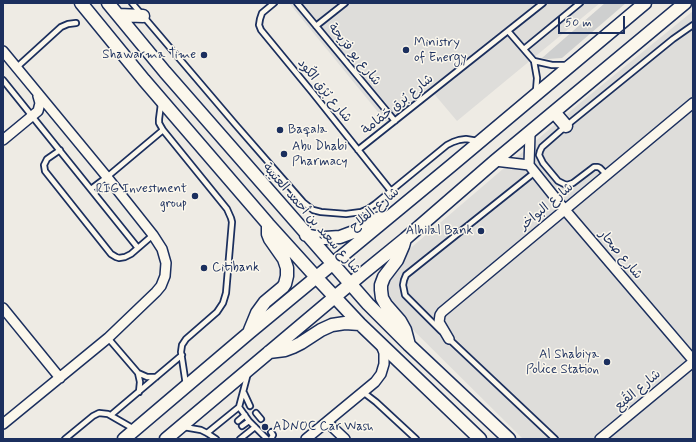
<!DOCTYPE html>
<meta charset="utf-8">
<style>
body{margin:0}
#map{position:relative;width:696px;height:442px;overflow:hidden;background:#eeebe4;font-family:Mynerve,sans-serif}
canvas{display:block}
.frame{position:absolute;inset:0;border:4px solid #1b2f5e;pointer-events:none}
.scale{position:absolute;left:558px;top:16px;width:67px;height:18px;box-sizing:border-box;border:2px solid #1b2f5e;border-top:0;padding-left:5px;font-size:12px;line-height:14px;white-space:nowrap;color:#1b2f5e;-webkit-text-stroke:3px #fbf7ec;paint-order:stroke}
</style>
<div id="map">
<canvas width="696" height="442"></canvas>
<div class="frame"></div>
<div class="scale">50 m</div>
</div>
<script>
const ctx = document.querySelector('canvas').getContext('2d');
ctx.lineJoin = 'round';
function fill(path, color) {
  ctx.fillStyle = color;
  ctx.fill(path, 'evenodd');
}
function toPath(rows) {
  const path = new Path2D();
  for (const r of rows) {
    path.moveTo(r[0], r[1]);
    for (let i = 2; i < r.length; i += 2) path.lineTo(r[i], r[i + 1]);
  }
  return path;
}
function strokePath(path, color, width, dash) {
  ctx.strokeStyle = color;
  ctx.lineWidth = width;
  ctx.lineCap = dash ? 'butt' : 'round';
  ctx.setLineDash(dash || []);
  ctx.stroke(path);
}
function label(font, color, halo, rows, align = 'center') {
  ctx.font = font + ' Mynerve,"Playpen Sans Arabic",sans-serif';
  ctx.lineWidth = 3;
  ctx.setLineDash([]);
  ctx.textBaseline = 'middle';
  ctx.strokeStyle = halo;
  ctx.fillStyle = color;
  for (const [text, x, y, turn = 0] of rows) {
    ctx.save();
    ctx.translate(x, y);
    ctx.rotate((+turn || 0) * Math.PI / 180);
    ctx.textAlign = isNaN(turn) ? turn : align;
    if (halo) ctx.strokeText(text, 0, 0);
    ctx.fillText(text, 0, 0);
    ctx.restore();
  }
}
const built = toPath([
 [289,3,600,3,457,121,430,89,387,123],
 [693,11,693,439,523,439,402,319,388,302,386,285,392,264,580,103]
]);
const green = toPath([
 [605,3,626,3,562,58,548,59,542,58]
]);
const lane = toPath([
 [132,3,235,124,303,202,313,210,321,212,346,214,361,212,368,209,375,204,447,145,453,142,459,140,466,139,478,141],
 [274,3,262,13,260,19,259,25,261,30,312,92,391,191],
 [297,3,395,121],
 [316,26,345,3],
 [508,31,534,61,537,78,536,91],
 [524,49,580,3],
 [534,61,552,65,566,65],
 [16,68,61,27,68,24,76,23],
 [3,80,138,248],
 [161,104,159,119,159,123,163,130,227,209,231,218,232,222,226,293,223,303,217,312,186,339,182,345,181,352,186,385],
 [60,150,47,159,44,165,45,171,111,254,116,257,119,258,125,257,131,254,153,235],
 [358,150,543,3],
 [607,175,600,168,598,167,594,167,573,183,567,185,564,184,558,181,543,163,539,155,540,151,542,147,566,126,673,39,693,25],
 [91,189,107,177,163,130],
 [441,331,405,295,403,285,404,280,406,275,535,172],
 [108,338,138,373,147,377,156,377],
 [449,339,555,439],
 [138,373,140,382,139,392],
 [363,392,376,402,416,439],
 [244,393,250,406],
 [239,407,249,421,267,439],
 [256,413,261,419],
 [111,415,182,355],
 [238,421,245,415],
 [242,426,249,421],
 [184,427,201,430,207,433,216,439],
 [207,433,239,407,248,373],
 [65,439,93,416,99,413,108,414,134,429],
 [240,439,255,427],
 [271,439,273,435,271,432]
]);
const street = toPath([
 [3,51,107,177,153,235,162,249,166,263,165,276,161,286,156,292,108,338,3,424],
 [530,133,529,165,565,210,693,360],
 [3,140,38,111,40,103,38,96],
 [495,161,529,165],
 [3,308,60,378],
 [449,339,439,322,440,315,442,312,693,103],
 [327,422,345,439],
 [306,439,375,382,381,374,384,364,384,353,381,345],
 [600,439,693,362]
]);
const secondary = toPath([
 [81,3,144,80,268,224,316,277,360,324,480,439],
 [108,3,165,72,368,304,409,345,509,439],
 [118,15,143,16],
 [554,112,566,126],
 [306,235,315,237,325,238,340,237,356,231,374,220,383,217],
 [405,239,403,246,397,260,384,277,381,285,381,290,382,298,386,305,400,321,405,330,409,345],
 [250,330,257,313,265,302,283,287,285,284,287,276,287,268,284,259,270,239,268,234,268,224],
 [269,352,285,350,293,347,301,343,321,330,332,325,345,323,360,324],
 [124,439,250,332,452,165,645,3],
 [166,439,362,274,405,239,495,161,685,3]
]);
const markers = [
 [406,50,4,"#1b2f5e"],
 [204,55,4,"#1b2f5e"],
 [280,130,4,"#1b2f5e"],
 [284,154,4,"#1b2f5e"],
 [195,196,4,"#1b2f5e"],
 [481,231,4,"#1b2f5e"],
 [204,268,4,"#1b2f5e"],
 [607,362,4,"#1b2f5e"],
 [265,427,4,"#1b2f5e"]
];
const poiNames = [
 ["Ministry",414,43],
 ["of Energy",414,58],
 ["Shawarma Time",196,55,"right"],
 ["Baqala",288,130],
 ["Abu Dhabi",292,147],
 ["Pharmacy",292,162],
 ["RIG Investment",187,189,"right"],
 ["group",187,204,"right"],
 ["Alhilal Bank",473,231,"right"],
 ["Citibank",212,268],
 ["Al Shabiya",599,355,"right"],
 ["Police Station",599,370,"right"],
 ["ADNOC Car Wash",273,427]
];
const streetNames = [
 ["شارع يو فرَيحة",354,55,51],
 ["شارع بُرْق الكُود",324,91,51],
 ["شارع بُرق حَمَامة",398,105,-39],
 ["شارع البواخر",547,207,-40],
 ["شارع الفلاح",375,210,-40],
 ["شارع سعيد بن أحمد العتيبة",311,219,49],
 ["شارع صحار",620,255,50],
 ["شارع القُبع",638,391,-40]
];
fill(built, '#deddda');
fill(green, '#cecfcf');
strokePath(lane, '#1b2f5e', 8);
strokePath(street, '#1b2f5e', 12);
strokePath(secondary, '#1b2f5e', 15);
strokePath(lane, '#fbf7ec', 4.5);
strokePath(street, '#fbf7ec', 9);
strokePath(secondary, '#fbf7ec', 12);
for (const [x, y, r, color] of markers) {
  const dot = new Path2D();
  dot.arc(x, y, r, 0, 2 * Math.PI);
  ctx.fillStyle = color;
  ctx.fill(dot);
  strokePath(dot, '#fbf7ec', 1.5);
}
label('13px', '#1b2f5e', '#fbf7ec', poiNames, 'left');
label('13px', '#1b2f5e', '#fbf7ec', streetNames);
</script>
